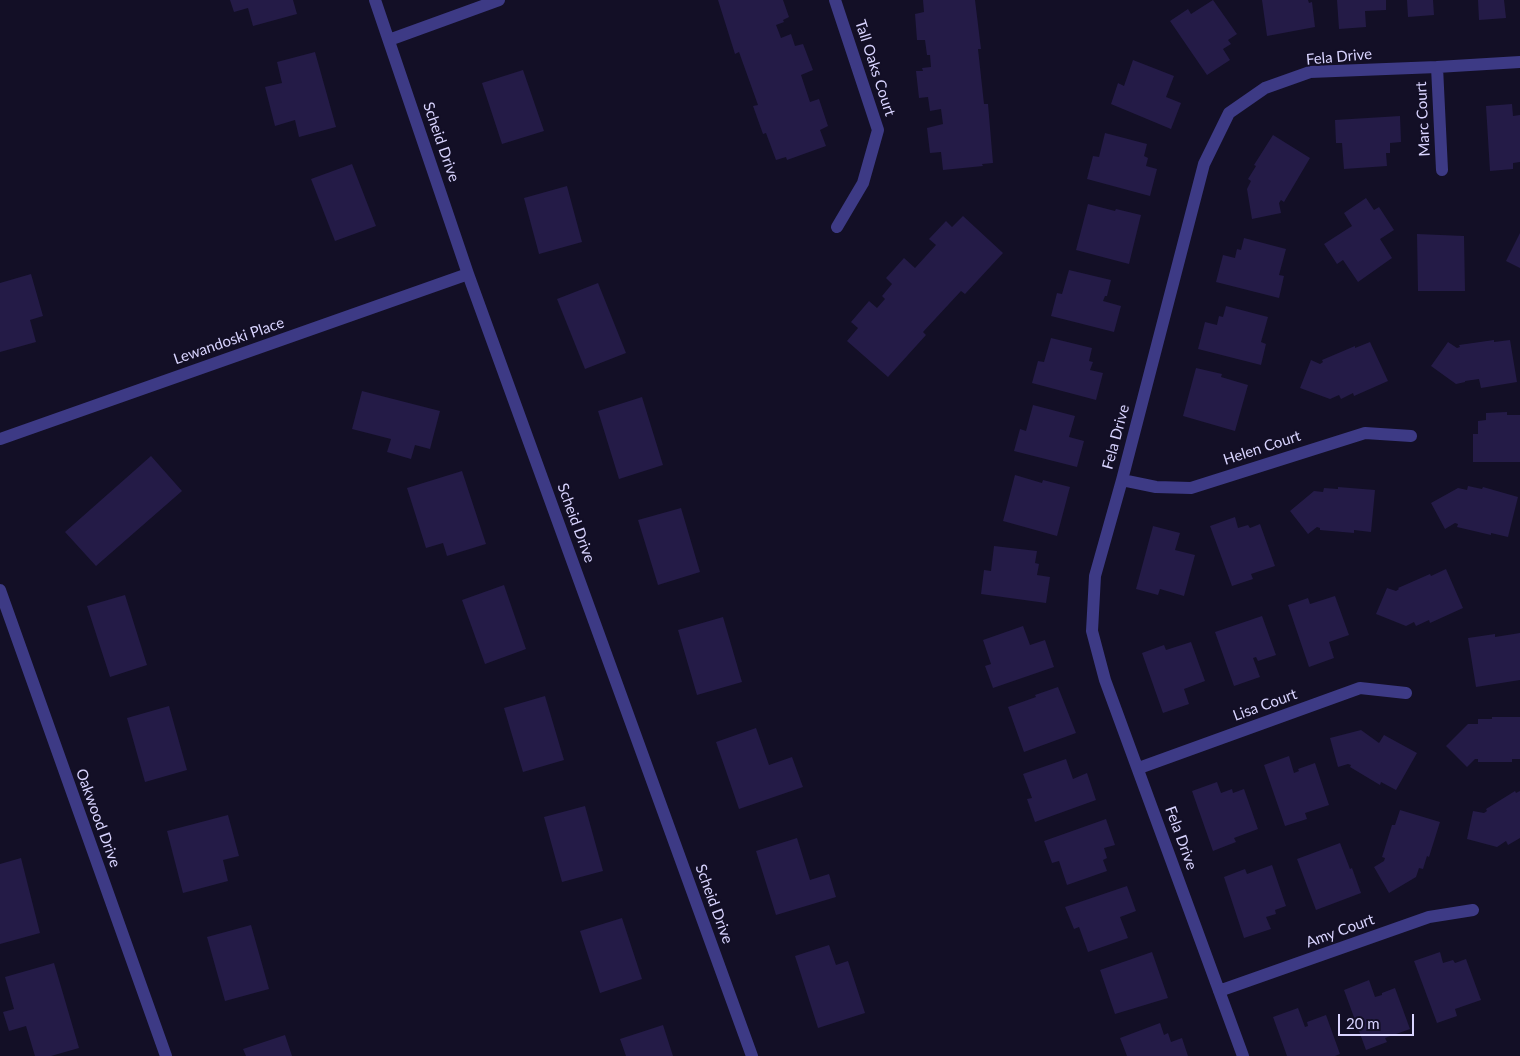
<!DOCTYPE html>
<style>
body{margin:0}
#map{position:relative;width:1520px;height:1056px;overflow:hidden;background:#130f26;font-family:Lato,sans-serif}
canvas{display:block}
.scale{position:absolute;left:1338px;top:1014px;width:76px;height:22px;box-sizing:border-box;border:2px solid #d9d4ff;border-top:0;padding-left:6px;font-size:15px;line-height:18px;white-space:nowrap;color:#d9d4ff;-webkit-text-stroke:4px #130f26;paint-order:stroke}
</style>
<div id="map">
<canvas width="1520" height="1056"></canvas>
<div class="scale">20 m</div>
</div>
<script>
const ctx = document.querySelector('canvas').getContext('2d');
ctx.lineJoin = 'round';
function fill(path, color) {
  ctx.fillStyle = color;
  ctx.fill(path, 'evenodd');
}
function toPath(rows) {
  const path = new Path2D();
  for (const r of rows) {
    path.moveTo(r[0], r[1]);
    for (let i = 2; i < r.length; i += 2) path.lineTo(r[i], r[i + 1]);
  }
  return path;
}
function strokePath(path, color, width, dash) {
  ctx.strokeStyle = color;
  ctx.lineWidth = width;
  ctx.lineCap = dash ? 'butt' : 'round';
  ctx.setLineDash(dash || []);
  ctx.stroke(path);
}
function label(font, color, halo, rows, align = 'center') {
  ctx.font = font + ' Lato,sans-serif';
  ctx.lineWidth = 4;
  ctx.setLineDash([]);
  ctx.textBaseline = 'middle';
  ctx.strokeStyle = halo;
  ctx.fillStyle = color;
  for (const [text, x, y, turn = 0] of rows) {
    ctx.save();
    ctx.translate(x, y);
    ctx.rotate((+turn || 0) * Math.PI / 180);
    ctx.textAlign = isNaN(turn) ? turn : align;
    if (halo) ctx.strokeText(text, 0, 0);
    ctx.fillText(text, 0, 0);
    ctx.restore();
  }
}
const building = toPath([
 [230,0,293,0,297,14,253,26,248,8,234,12],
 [718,0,783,0,789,17,783,20,784,22,776,25,781,38,791,34,795,46,803,44,813,70,801,75,810,102,819,99,828,126,820,130,826,146,787,160,786,157,776,160,766,133,763,134,753,106,758,105,739,52,735,54],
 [923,0,975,0,981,49,978,49,984,104,988,104,993,163,982,164,983,166,943,170,941,152,930,153,927,128,943,124,941,109,930,111,928,97,919,98,916,71,923,71,922,68,931,67,930,55,927,55,925,40,917,40,915,14,924,12],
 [1213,0,1237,34,1228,40,1231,44,1223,49,1230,60,1207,75,1170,21,1188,9,1191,14],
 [1262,0,1308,0,1309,3,1312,2,1315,27,1267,36],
 [1337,0,1386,0,1386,10,1365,11,1366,27,1339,29],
 [1407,0,1433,0,1434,15,1408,17],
 [1478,0,1504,0,1506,18,1479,20],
 [315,52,336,127,299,137,295,120,275,126,265,87,282,83,277,62],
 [1133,60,1174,76,1166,97,1181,103,1171,129,1111,104,1118,83,1124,86],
 [523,70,544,131,502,144,482,83],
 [1512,104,1513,116,1520,115,1520,162,1513,163,1513,169,1490,171,1486,106],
 [1400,116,1401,142,1390,143,1390,153,1386,153,1387,166,1344,169,1342,143,1336,143,1335,120],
 [1105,133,1147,144,1144,156,1148,158,1146,166,1157,169,1150,196,1087,179,1093,156,1099,157],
 [1273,135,1310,158,1284,202,1281,200,1279,203,1281,213,1252,219,1247,189,1251,181,1248,179,1256,166,1254,165],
 [352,164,376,226,335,241,311,179],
 [567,186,582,242,539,254,524,198],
 [1366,198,1374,210,1379,207,1394,230,1380,239,1392,258,1358,282,1343,260,1337,264,1324,244,1352,226,1344,213],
 [1088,204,1115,211,1116,209,1141,215,1129,264,1076,250],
 [963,216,1003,253,965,294,961,291,923,332,926,335,888,377,847,341,858,328,851,322,869,301,877,308,885,299,882,296,892,284,886,278,904,258,915,268,936,245,929,239,946,221,952,227],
 [1520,233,1520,268,1506,261],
 [1417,234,1464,236,1465,291,1418,291],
 [1244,238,1286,249,1279,275,1284,276,1279,298,1216,282,1223,255,1235,258,1237,249,1241,250],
 [1069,270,1111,280,1107,296,1105,296,1103,301,1121,306,1114,332,1051,316,1057,293,1062,294],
 [31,274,43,316,30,320,36,342,0,352,0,283],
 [598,283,626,353,585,369,557,299],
 [1226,306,1268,317,1261,342,1266,344,1261,365,1198,349,1205,322,1217,325,1219,316,1223,317],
 [1051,338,1092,348,1089,361,1093,362,1090,370,1103,373,1096,400,1032,383,1038,361,1044,362],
 [1494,340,1494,342,1510,340,1517,382,1481,388,1479,379,1465,381,1465,382,1456,384,1431,366,1448,342,1457,348,1460,347,1459,345],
 [1370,342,1388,381,1354,396,1353,393,1341,399,1339,395,1330,399,1300,388,1311,360,1320,364,1323,362,1322,360,1355,346,1355,348],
 [1196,368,1222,374,1221,377,1248,385,1235,431,1183,416],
 [362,391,440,411,430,449,415,445,411,459,387,452,391,439,352,429],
 [642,397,663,465,619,479,598,411],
 [1033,405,1075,416,1069,437,1084,441,1077,467,1014,451,1020,429,1026,431],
 [1507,412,1507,415,1520,415,1520,462,1473,462,1473,434,1478,434,1478,421,1486,420,1486,413],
 [151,456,182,491,96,566,65,532],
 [462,471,486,544,447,556,443,543,426,548,407,488],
 [1015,475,1042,483,1043,480,1070,487,1057,536,1003,521],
 [1468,486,1482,489,1483,487,1518,497,1508,537,1491,533,1491,535,1457,527,1458,524,1455,523,1445,529,1431,503,1458,488,1467,490],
 [1338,487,1375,490,1371,532,1354,530,1354,533,1320,530,1320,528,1317,527,1308,534,1290,511,1314,491,1323,492,1324,488,1338,489],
 [681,508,700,572,658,585,638,520],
 [1235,517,1238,528,1248,525,1250,528,1260,524,1275,566,1251,574,1253,579,1232,586,1210,526],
 [1153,526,1180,533,1175,550,1195,555,1184,596,1160,589,1158,595,1136,589],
 [994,546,1037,551,1035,563,1039,564,1037,575,1050,577,1046,603,981,594,984,570,991,571],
 [1446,569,1463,608,1430,623,1429,620,1416,626,1414,622,1406,626,1376,614,1387,588,1396,591,1399,589,1398,588,1430,574,1431,576],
 [504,585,526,649,485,664,462,600],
 [125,595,147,665,110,677,87,606],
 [1335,596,1349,635,1329,642,1334,658,1309,667,1288,605,1308,598,1310,604],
 [1262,616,1276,655,1258,661,1256,657,1253,658,1260,677,1234,686,1215,632],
 [723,617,742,682,697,695,678,630],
 [1023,626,1030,645,1045,640,1054,667,993,688,985,666,991,664,983,640],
 [1520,633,1520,680,1476,687,1468,638,1495,634,1495,637],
 [1191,642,1205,681,1184,689,1189,704,1163,713,1142,653,1164,645,1166,650],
 [1058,687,1076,733,1024,752,1008,707,1036,697,1035,695],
 [545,696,564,760,523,772,504,708],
 [169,706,187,770,145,782,127,718],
 [1492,717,1520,717,1520,759,1512,759,1512,762,1478,762,1478,759,1475,759,1467,767,1446,746,1468,724,1478,724,1478,719,1492,719],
 [756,728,769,765,792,757,803,787,739,809,716,742],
 [1361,730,1379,743,1384,735,1417,753,1396,790,1381,782,1380,785,1350,767,1351,765,1348,764,1338,767,1330,738],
 [1289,756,1294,773,1299,771,1298,769,1315,763,1329,805,1305,813,1307,819,1285,826,1264,765],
 [1066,759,1073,779,1087,773,1096,800,1035,822,1027,799,1032,798,1023,774],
 [1217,782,1221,793,1232,789,1233,793,1244,789,1258,829,1234,838,1236,842,1213,851,1192,791],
 [1515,791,1516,793,1520,791,1520,838,1508,845,1506,841,1497,847,1467,839,1473,811,1484,813,1487,811,1486,809],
 [585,806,603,871,562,882,544,817],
 [1400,810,1440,822,1429,857,1427,856,1423,869,1419,868,1416,877,1389,893,1374,867,1384,861,1385,858,1382,857,1392,825,1395,825],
 [228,815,239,856,223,860,228,881,183,893,167,831],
 [1106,819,1115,845,1104,848,1107,858,1103,860,1107,871,1067,885,1059,861,1052,863,1044,841],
 [797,838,810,880,829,874,836,897,776,915,756,851],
 [1340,843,1350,869,1352,868,1361,893,1316,910,1297,859],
 [21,858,40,933,0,944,0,864],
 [1272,865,1286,906,1275,910,1276,914,1266,917,1271,929,1244,938,1224,877,1245,869,1247,874],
 [1127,886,1136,911,1120,917,1128,938,1088,952,1079,927,1074,929,1065,907],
 [622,918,642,979,600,993,580,931],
 [251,925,269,989,225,1001,207,937],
 [829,945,836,965,848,961,865,1013,818,1028,795,956],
 [1152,952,1168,998,1115,1014,1100,970],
 [1440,952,1443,963,1453,960,1455,963,1466,959,1481,1000,1455,1009,1457,1016,1437,1023,1414,961],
 [54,963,79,1048,51,1056,35,1056,26,1026,9,1031,3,1012,14,1009,5,977],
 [1369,980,1375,997,1382,995,1382,993,1395,988,1410,1029,1385,1038,1387,1042,1366,1050,1344,990],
 [1298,1008,1305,1027,1308,1026,1307,1022,1326,1015,1340,1054,1335,1056,1287,1056,1273,1017],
 [1160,1023,1164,1035,1168,1033,1171,1042,1182,1038,1188,1056,1127,1056,1120,1038],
 [663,1025,673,1056,626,1056,620,1039],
 [285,1035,292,1056,246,1056,243,1049]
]);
const minor = toPath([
 [375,0,468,274,752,1056],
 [835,0,878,130,863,183,837,227],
 [389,40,499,0],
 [1437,67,1442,170],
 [0,439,468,274],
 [1122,480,1156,487,1191,488,1365,433,1411,436],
 [0,590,166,1056],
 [1139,768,1360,688,1406,693],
 [1219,991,1429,917,1473,910],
 [1243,1056,1105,680,1092,631,1095,576,1122,480,1204,164,1229,113,1265,88,1310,72,1437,67,1520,62]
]);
const streetNames = [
 ["Fela Drive",1339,57,-5],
 ["Tall Oaks Court",875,68,72],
 ["Marc Court",1423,119,-93],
 ["Scheid Drive",441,142,71],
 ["Lewandoski Place",229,341,-19],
 ["Fela Drive",1116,437,-75],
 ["Helen Court",1262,448,-18],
 ["Scheid Drive",576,523,70],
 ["Lisa Court",1265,705,-20],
 ["Oakwood Drive",98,818,70],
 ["Fela Drive",1181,838,70],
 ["Scheid Drive",714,904,70],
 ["Amy Court",1340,931,-20]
];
fill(building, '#241b47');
strokePath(minor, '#3d3a85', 12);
label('15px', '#d9d4ff', '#130f26', streetNames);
</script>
